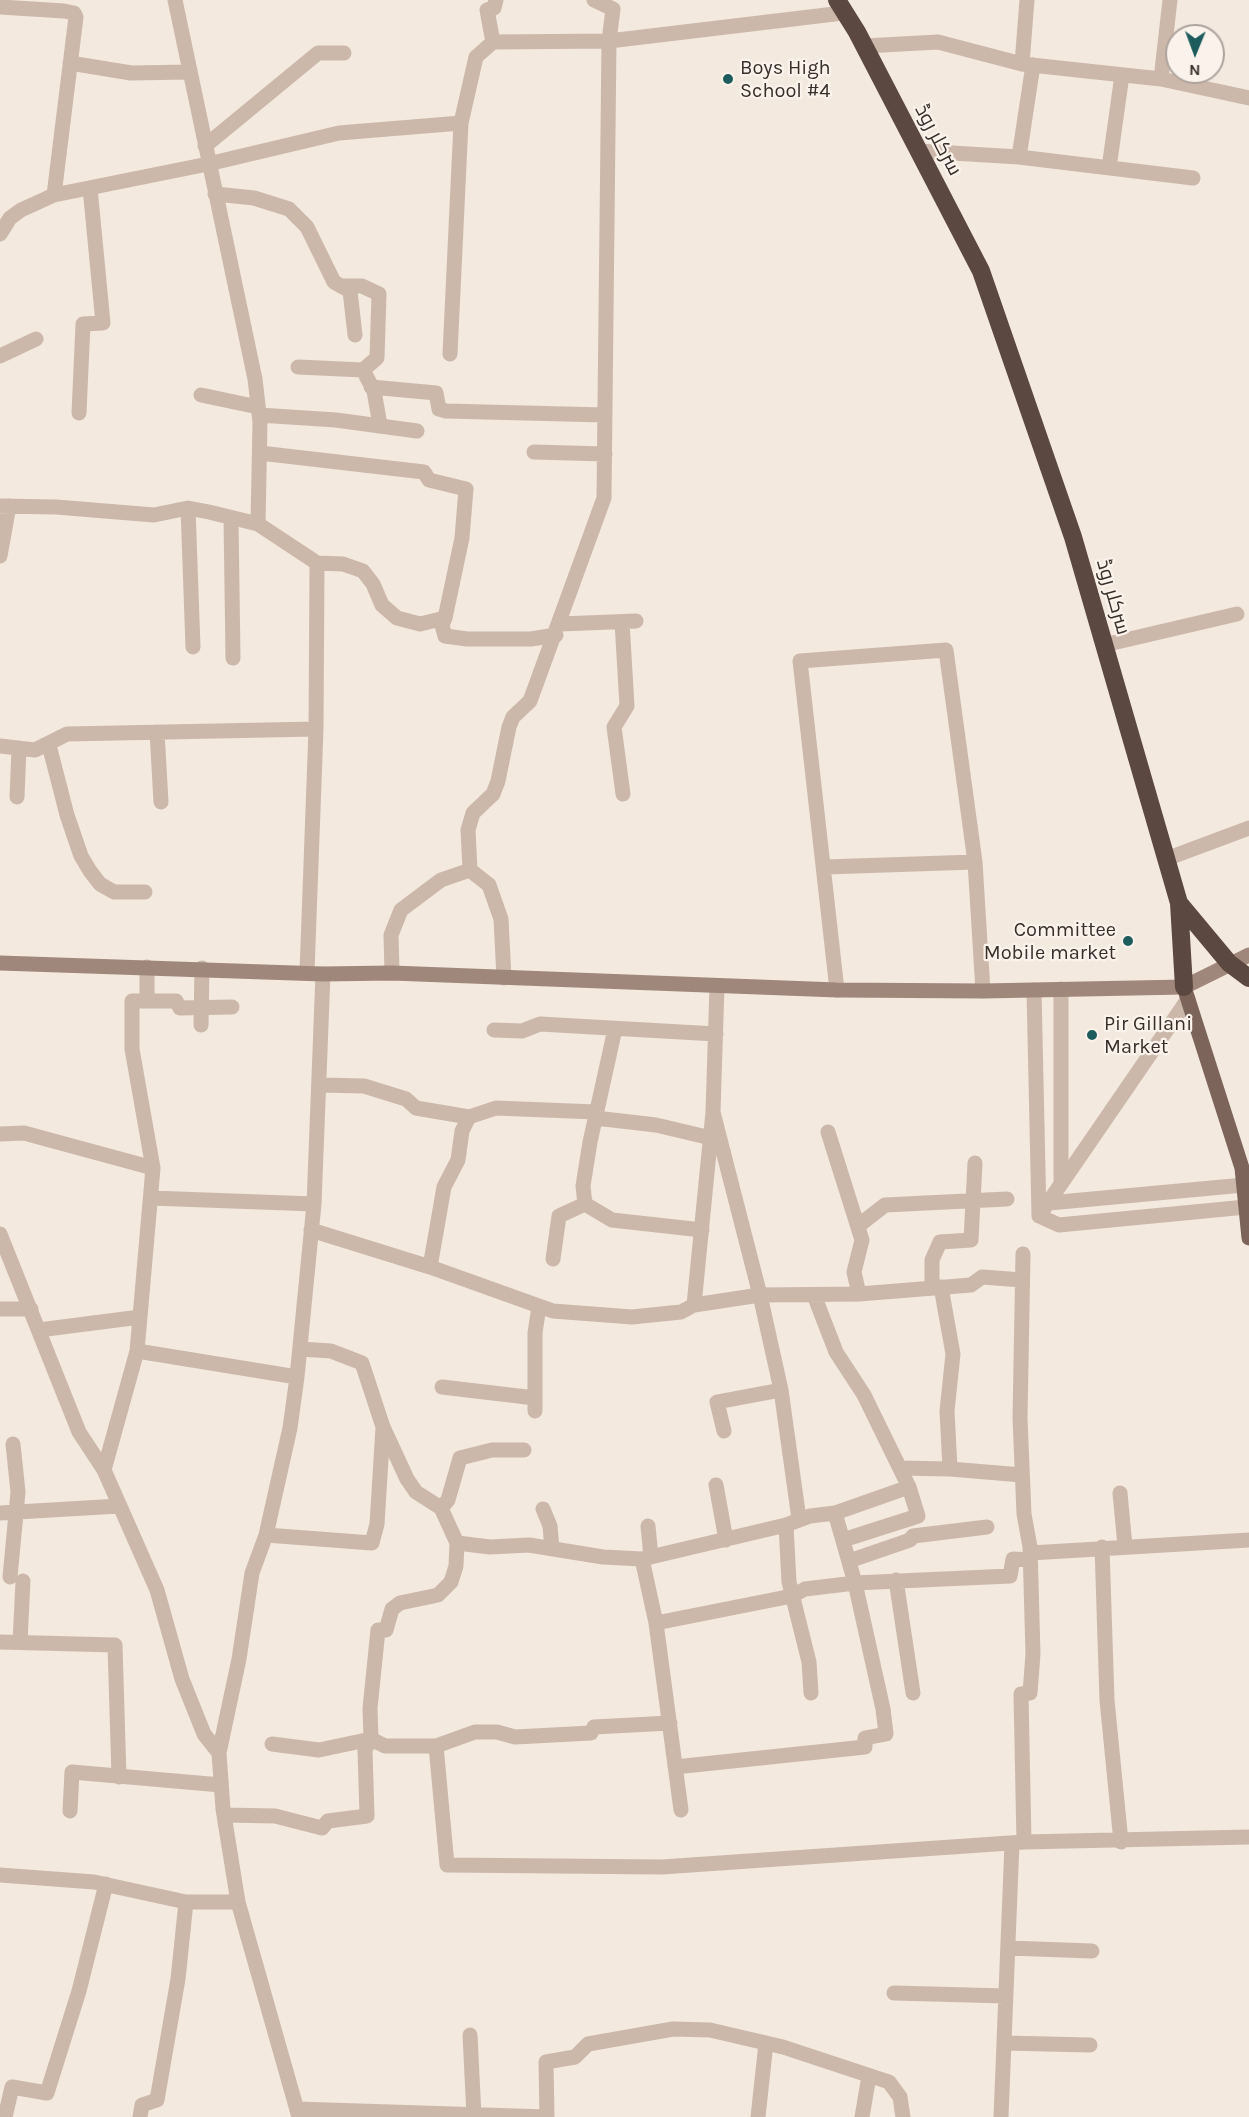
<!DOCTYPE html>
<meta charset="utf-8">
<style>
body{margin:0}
#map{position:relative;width:1249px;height:2117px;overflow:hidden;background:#f3e9df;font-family:Karla,sans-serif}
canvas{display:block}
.north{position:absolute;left:1165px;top:24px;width:60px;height:60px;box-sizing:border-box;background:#fbf3eb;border:2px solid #aea49e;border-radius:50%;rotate:181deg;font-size:16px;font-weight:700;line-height:24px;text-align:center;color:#3a2e2a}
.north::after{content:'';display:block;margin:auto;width:21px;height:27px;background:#1d5b5d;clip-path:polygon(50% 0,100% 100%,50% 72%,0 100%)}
</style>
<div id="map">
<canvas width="1249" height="2117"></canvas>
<div class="north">N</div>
</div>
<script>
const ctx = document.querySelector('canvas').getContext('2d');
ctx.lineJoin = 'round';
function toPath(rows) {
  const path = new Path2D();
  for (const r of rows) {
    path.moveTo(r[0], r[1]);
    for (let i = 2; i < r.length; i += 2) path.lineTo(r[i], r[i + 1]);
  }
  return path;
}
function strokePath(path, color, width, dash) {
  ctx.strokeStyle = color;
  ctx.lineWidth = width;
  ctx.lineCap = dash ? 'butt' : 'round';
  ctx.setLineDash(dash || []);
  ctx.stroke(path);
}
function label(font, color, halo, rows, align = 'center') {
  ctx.font = font + ' Karla,Cairo,sans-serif';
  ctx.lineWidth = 4.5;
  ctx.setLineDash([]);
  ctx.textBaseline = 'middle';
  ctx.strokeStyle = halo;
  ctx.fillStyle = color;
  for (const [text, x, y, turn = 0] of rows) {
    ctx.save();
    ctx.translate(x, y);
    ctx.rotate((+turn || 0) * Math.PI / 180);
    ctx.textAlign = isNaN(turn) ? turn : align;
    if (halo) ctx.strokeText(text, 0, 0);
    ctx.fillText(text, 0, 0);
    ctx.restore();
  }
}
const street = toPath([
 [175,0,255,379,260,422,258,524],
 [0,7,64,11,74,13,76,17,54,195],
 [493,42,487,10,494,8,496,0],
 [864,46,938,42,1022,64,1161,79,1249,98],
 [70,63,131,73,190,72],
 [1022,64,1027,0],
 [1161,79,1170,0],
 [205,146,318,53,344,53],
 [918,151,1019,157,1193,178],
 [1019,157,1033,65],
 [1109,168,1122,75],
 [215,194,254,198,289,209,307,227,334,282,350,291,355,335],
 [0,234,10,218,21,210,54,195,208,164,339,133,461,123],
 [342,286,362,286,379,294,377,358,363,370],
 [450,354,461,123,476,57,493,42,609,41,843,13],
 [0,356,36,339],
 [298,367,363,370,374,391,380,425],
 [371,387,436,393,439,409,446,411,605,415],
 [201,395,258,407],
 [79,413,83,324,103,323,90,188],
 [259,415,336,420,417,431],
 [534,452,605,454],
 [260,453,424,472,429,480,466,489,462,538,445,618],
 [0,506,56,507,154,515,188,508,209,512,258,524,317,563,343,564,363,571,373,584,382,605,397,618,420,624,445,618,442,625,445,636,467,639,531,639,556,635],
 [188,508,193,647],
 [231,518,233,658],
 [0,556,9,506],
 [622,622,627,706,614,727,623,794],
 [560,624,636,621],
 [1104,645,1237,614],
 [157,732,161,802],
 [49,745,67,815,81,856,90,871,100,884,114,892,145,892],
 [0,746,35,750,67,734,316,729],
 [17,797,19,748],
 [1166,859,1249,828],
 [825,867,975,862],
 [307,972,316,729,317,563],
 [392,973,391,935,401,910,441,880,470,870],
 [504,978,501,919,489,885,470,870,468,830,473,813,493,794,498,781,509,727,513,717,530,701,604,498,609,41,613,9,594,0],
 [1061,989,1061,1184],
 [837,990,800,661,946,650,975,862,983,991],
 [1034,990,1039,1216],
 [147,1001,147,967],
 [201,1025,202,968],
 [494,1030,522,1031,540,1024,716,1034],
 [320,1085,364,1086,406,1099,416,1108,469,1117,496,1108,596,1112],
 [713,1112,760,1295,781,1390,799,1519],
 [595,1118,656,1125,711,1138],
 [828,1132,862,1240,854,1272,859,1294],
 [0,1134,24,1133,153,1168],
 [151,1198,314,1204],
 [1049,1203,1244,1185],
 [585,1204,583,1186,590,1142,615,1029],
 [585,1204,612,1220,702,1230],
 [1039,1216,1188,999],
 [1039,1216,1059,1225,1246,1207],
 [858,1226,885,1205,1007,1199],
 [311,1230,430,1267,553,1311,632,1317,681,1312,694,1305,760,1295,859,1294,971,1285,982,1277,1022,1280],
 [0,1234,79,1432,104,1470,157,1590,182,1679,204,1734,219,1753],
 [1023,1254,1020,1418,1024,1514,1030,1547,1033,1654,1030,1693,1021,1694,1024,1842],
 [553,1259,559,1216,585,1204],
 [430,1267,444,1187,458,1160,462,1131,469,1117],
 [941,1287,953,1354,947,1411,950,1469],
 [932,1288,932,1260,940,1242,971,1240,975,1163],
 [814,1295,836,1352,864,1395,909,1487,918,1516,843,1540],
 [694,1305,713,1112,717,986],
 [0,1309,31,1309],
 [39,1330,140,1317],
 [137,1351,297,1377],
 [442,1387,535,1398],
 [535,1411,535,1333,539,1306],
 [724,1431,717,1402,781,1390],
 [900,1468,950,1469,1022,1475],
 [104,1470,137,1351,153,1168,132,1049,132,1001,176,1001,180,1008,232,1007],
 [716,1485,726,1540],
 [1120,1493,1125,1546],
 [441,1508,448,1500,460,1458,492,1450,524,1450],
 [543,1509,550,1526,552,1549],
 [0,1513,119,1506],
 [786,1525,789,1582,809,1662,811,1693],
 [648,1526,651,1557],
 [266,1535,372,1543,377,1524,383,1427],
 [457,1543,490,1547,529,1545,603,1557,642,1559,786,1525,810,1516,835,1513,909,1487],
 [1102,1547,1107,1700,1121,1842],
 [1030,1553,1249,1540],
 [642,1559,656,1623,681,1810],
 [849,1561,910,1540,913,1536,987,1527],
 [10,1577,18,1492,13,1444],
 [896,1580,913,1693],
 [656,1623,792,1596,805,1589,855,1583,1010,1576,1013,1559,1030,1560],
 [0,1642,115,1645,119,1777],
 [20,1642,23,1581],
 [272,1744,319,1750,371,1739,385,1746,436,1746,475,1732,497,1732,515,1737,591,1733,594,1727,670,1723],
 [436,1746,447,1865,662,1867,1024,1842,1249,1837],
 [675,1767,865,1747,865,1738,886,1734,883,1709,855,1583,835,1513],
 [70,1811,72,1772,221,1785],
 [224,1815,275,1816,322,1828,328,1821,367,1816,365,1750,371,1739,370,1708,378,1630,386,1630,392,1609,400,1603,438,1595,451,1582,456,1566,457,1543,441,1508,416,1492,407,1479,383,1427,362,1363,331,1351,300,1349],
 [0,1875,94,1882,186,1902,238,1902],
 [1008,1948,1092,1951],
 [894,1993,1006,1996],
 [470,2035,474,2116],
 [1004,2043,1090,2045],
 [297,2109,547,2117,546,2062,575,2057,588,2044,673,2029,710,2030,783,2047,889,2082,900,2097,903,2117],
 [5,2117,12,2087,47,2093,79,1991,106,1884],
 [140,2117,142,2105,157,2100,178,1979,186,1902],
 [299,2117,238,1902,223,1809,219,1753,239,1659,252,1573,266,1535,290,1428,297,1377,314,1204,323,974],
 [758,2117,766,2043],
 [862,2117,869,2076],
 [1001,2117,1012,1843]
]);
const secondary = toPath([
 [0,963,323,974,392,973,837,990,983,991,1184,987,1249,955]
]);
const primary = toPath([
 [1184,987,1242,1168,1249,1238]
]);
const highway = toPath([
 [837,0,857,32,981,271,1073,537,1179,903,1184,987],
 [1179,903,1229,963,1249,978]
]);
const markers = [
 [728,79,6,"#1d5b5d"],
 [1128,941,6,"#1d5b5d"],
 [1092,1035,6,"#1d5b5d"]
];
const poiNames = [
 ["Boys High",740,68],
 ["School #4",740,91],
 ["Committee",1116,930,"right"],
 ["Mobile market",1116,953,"right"],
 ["Pir Gillani",1104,1024],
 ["Market",1104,1047]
];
const streetNames = [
 ["سرکلر روڈ",938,140,62],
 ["سرکلر روڈ",1113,597,74]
];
strokePath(street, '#ccb8aa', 15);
strokePath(secondary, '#a0877b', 15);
strokePath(primary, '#7c645a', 15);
strokePath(highway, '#5b4840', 18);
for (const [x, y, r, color] of markers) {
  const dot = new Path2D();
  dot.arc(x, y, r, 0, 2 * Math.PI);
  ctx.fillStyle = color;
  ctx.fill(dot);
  strokePath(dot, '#fbf3eb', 2);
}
label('20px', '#3a2e2a', '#fbf3eb', poiNames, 'left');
label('20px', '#3a2e2a', '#fbf3eb', streetNames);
</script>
